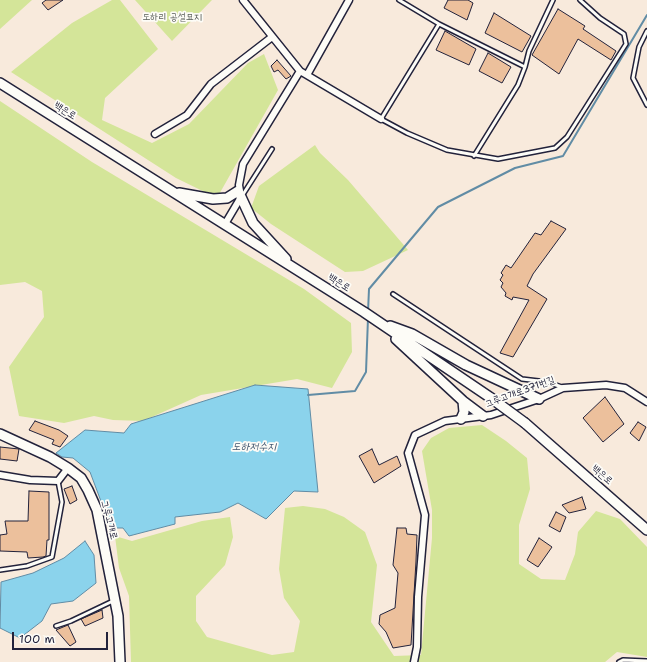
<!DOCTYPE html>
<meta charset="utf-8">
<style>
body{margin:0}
#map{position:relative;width:647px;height:662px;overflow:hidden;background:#f8eadc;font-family:"Shantell Sans",sans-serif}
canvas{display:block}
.scale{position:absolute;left:12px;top:632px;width:96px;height:18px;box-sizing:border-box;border:2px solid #22223b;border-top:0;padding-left:5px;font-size:12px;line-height:14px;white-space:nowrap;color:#22223b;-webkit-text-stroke:3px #fdfcf7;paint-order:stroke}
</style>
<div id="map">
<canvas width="647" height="662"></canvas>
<div class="scale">100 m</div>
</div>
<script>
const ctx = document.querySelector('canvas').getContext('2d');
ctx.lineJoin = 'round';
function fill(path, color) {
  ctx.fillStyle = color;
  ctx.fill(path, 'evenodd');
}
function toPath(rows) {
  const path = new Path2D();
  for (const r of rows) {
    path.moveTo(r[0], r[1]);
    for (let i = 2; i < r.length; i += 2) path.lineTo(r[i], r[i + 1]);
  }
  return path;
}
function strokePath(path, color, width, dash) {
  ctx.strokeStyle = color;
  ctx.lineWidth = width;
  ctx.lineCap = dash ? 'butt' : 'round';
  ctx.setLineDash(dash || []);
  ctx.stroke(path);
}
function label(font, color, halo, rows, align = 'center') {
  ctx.font = font + ' "Shantell Sans","Poor Story",sans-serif';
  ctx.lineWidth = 3.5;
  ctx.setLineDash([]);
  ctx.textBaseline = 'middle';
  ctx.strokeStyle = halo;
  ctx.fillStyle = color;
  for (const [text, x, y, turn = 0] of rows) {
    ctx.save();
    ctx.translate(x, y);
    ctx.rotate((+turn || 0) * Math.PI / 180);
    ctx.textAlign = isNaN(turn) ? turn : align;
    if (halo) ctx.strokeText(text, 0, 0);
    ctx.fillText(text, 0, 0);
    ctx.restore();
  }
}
const green = toPath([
 [0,0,32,0,0,29],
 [112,0,120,0,158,49,105,98,102,120,152,143,189,124,248,63,264,54,278,90,217,198,176,178,11,72,72,23],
 [135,0,212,0,172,41],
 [0,101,92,162,304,289,351,323,352,352,332,388,297,379,201,395,143,421,113,420,94,416,64,423,19,416,9,367,44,317,42,291,25,282,0,285],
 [315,145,320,153,348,180,408,250,363,271,345,272,271,224,251,208,259,186],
 [482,425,506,441,527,458,530,489,519,525,519,564,541,579,565,580,575,554,578,532,596,511,620,519,647,547,647,657,617,652,605,662,131,662,129,596,119,568,115,536,132,541,202,521,230,517,233,537,225,565,196,596,196,621,207,637,272,655,294,652,300,621,284,598,279,569,285,508,303,506,325,509,344,517,365,532,377,565,371,622,394,656,421,655,432,538,432,510,422,451,431,438,449,428]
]);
const water = toPath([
 [255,385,308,389,318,492,294,491,266,519,238,503,220,512,175,517,175,524,129,536,123,528,111,528,90,472,73,458,62,457,56,453,85,430,124,433,131,424,255,385],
 [85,541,94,555,96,583,73,601,51,604,42,621,20,638,0,628,1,582,33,573,64,558,85,541]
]);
const stream = toPath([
 [368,312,369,289,438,207,515,168,563,156,647,15],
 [308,395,355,391,366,372,368,318]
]);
const building = toPath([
 [46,0,63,0,48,10,42,3,46,0],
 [448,0,468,0,473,3,467,20,444,8,448,0],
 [558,9,585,26,583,29,616,51,611,60,578,39,559,74,532,55,558,9],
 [494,13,531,36,522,52,485,33,494,13],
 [445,31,476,49,469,65,436,50,445,31],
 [488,53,511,67,502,83,479,71,488,53],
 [277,60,291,76,286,79,278,70,274,72,271,66,277,60],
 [551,221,566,229,533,274,527,286,547,299,513,357,500,353,529,300,513,297,512,300,505,296,506,293,501,287,503,283,500,280,503,275,501,273,506,265,511,268,535,233,541,235,551,221],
 [605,397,624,424,603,442,583,418,605,397],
 [35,421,59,430,68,436,60,447,52,444,54,440,29,430,35,421],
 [638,422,646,427,639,441,630,433,638,422],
 [0,447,19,449,17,461,0,459,0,447],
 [372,449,379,465,397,456,401,466,374,483,359,456,372,449],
 [72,486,77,500,70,504,64,489,72,486],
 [29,491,49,492,49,540,47,540,46,556,43,557,28,558,27,552,0,551,0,535,7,534,5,521,28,521,29,491],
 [582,497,586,509,569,513,562,505,582,497],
 [556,512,566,517,560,532,549,526,556,512],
 [397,528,406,528,407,534,417,535,416,561,411,645,393,648,386,632,379,624,380,615,395,608,398,573,393,565,397,528],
 [539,538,552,547,538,567,527,560,539,538],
 [102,610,103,618,85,626,81,619,102,610],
 [68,625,76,642,70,646,56,630,68,625]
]);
const lane = toPath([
 [399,0,439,24,525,67],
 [439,24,381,119,407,133,447,150,498,159,555,148,567,137,626,44,624,34,600,18,580,0],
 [647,31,639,47,633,78,647,105],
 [474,156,518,85,525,67,529,51,553,0],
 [242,196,272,149],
 [393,294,522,379,547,382,562,387],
 [0,570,27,566,52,557,62,502,58,481],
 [56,626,71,621,113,601],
 [619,662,623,660,647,661]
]);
const street = toPath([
 [243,0,300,71,381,119],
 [307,75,349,0],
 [155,134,187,115,211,84,272,37],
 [225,224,241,197,239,185,243,164,300,71],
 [0,475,30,480,58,481,68,468],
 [414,662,417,647,418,597,425,515,408,453,415,435,445,421,491,415,539,399,563,388,606,385,625,388,647,402]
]);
const secondary = toPath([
 [0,83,364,312,491,398],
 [179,193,213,199,227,198,238,191],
 [241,197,253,223,286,259],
 [390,326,412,334,466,365,539,399],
 [396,339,463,401,483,416],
 [461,419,464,412,463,401],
 [525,423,647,530],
 [0,434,50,457,68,468,81,478,88,490,97,510,118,616,120,662]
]);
const secondaryBridge = toPath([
 [491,398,525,423]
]);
const parkNames = [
 ["도하리 공설묘지",172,17]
];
const streetNames = [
 ["백은로",65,111,32],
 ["백은로",339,283,32],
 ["그루고개로371번길",520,392,-20],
 ["백은로",602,475,41],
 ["그루고개로",109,520,76]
];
const waterNames = [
 ["도하저수지",254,447]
];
fill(green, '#d4e599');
fill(water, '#8bd3ec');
strokePath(water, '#618ca5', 1);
strokePath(stream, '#618ca5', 2);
fill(building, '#ecc09c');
strokePath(building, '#22223b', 1);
strokePath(lane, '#22223b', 6);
strokePath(street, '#22223b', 9);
strokePath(secondary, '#22223b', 12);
strokePath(lane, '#fdfcf7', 3);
strokePath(street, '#fdfcf7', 6);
strokePath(secondary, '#fdfcf7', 9);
strokePath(secondaryBridge, '#22223b', 12, []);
strokePath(secondaryBridge, '#fdfcf7', 9);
label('10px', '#575c57', '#fdfcf7', parkNames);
label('10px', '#22223b', '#fdfcf7', streetNames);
label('italic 11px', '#425770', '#fdfcf7', waterNames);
</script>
